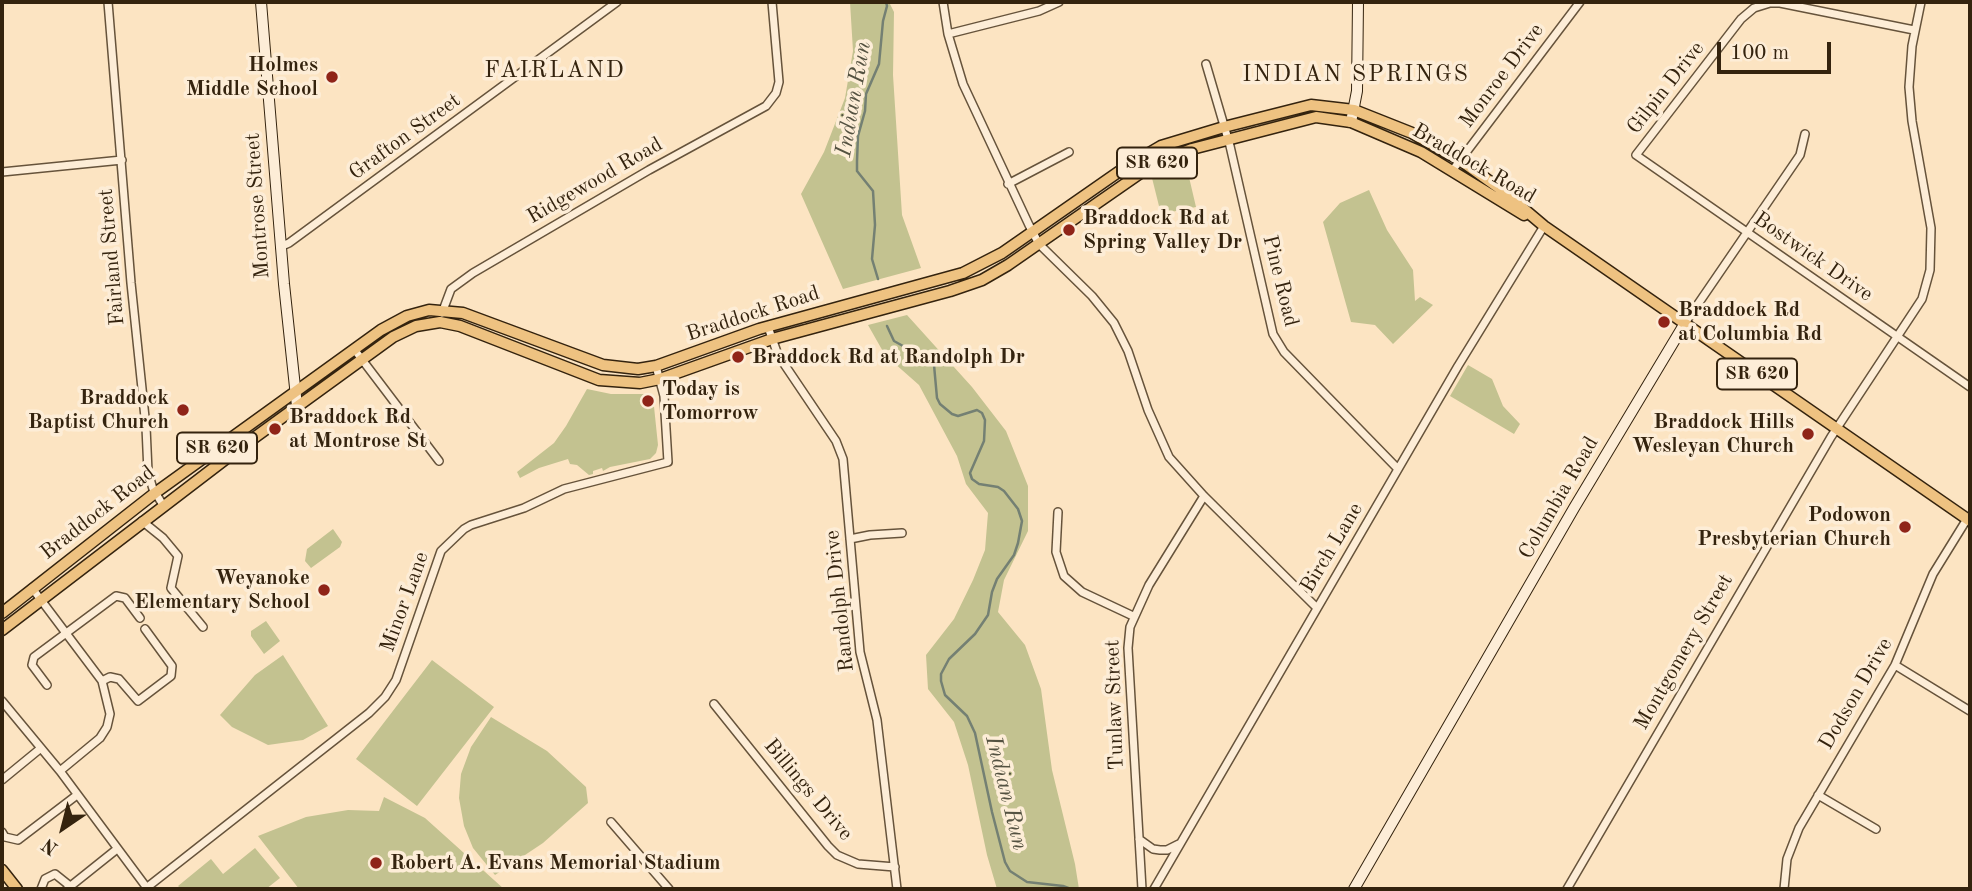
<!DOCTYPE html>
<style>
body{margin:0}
#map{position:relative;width:1972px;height:891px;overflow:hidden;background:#fce4c2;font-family:"Old Standard TT",serif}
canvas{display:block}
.frame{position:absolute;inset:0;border:4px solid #34230e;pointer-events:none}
.north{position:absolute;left:28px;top:793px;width:70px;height:70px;-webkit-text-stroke:5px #fdedd7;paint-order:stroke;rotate:215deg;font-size:19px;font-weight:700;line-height:28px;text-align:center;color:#34230e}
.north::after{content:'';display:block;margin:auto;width:24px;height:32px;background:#34230e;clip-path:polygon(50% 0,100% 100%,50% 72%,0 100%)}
.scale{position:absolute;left:1717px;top:42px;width:114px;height:32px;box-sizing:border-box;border:4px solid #34230e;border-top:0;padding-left:9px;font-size:21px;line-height:24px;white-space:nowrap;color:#34230e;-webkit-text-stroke:5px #fdedd7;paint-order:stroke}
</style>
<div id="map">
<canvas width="1972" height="891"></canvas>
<div class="frame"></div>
<div class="north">N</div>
<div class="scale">100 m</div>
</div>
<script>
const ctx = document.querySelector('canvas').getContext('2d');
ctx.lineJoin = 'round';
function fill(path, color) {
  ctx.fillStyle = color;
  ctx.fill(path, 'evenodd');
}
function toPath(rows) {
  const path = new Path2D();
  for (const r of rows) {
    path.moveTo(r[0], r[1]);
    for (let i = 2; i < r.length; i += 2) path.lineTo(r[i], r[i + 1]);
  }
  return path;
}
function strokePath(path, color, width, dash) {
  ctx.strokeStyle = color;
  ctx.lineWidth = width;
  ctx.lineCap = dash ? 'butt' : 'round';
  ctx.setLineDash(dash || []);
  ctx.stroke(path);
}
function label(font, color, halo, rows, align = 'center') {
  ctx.font = font + ' "Old Standard TT",serif';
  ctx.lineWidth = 7;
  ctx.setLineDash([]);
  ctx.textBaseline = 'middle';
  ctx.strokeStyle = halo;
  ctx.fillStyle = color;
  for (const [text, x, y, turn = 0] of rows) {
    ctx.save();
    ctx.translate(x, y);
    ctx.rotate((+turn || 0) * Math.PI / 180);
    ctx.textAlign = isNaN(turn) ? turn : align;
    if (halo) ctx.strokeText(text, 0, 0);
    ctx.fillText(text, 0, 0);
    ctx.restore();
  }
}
const green = toPath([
 [850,2,889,2,894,12,893,75,902,215,921,268,843,289,801,194,824,152,845,98,853,51],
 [1185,160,1196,207,1161,214,1151,174],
 [1369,190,1387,230,1413,270,1415,301,1420,297,1433,305,1393,344,1375,325,1351,322,1323,222,1340,203],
 [907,315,972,387,1006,431,1028,486,1028,531,1004,580,998,612,1025,645,1041,689,1052,770,1075,864,1079,889,997,889,987,855,968,765,954,722,928,689,926,655,954,619,973,580,985,550,988,513,966,484,957,456,919,385,885,355,868,325],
 [1468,365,1492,379,1503,406,1520,424,1514,434,1450,396],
 [587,389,611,394,644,394,653,397,658,445,656,453,650,459,610,467,603,471,602,468,593,471,593,474,589,475,577,465,570,464,568,459,539,468,520,478,517,472,554,443,566,426],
 [333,529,342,542,340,547,311,568,305,561,307,549],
 [266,621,280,641,264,654,251,636,251,631],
 [283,655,328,726,303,740,268,745,232,727,220,715,255,675],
 [432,660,494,707,417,806,356,759],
 [491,717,547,751,586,787,588,803,543,843,495,875,473,848,464,826,459,798,461,774,471,747],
 [384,797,425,818,504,889,299,889,258,836,306,817,348,810,379,811],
 [255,848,280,878,266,889,181,889,178,886,211,859,223,874]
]);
const stream = toPath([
 [878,279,872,259,875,225,873,191,857,171,857,161,858,136,865,111,866,94,879,64,883,21,887,6,886,2],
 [887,326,894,341,930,361,934,365,937,398,940,404,952,414,958,416,977,410,982,413,985,420,984,441,970,473,972,479,979,484,998,487,1004,491,1018,509,1022,521,1018,543,1014,555,997,579,992,592,988,615,975,634,949,659,941,674,941,681,945,695,967,716,975,733,992,812,1005,862,1010,871,1027,882,1063,886,1071,889]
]);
const street = toPath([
 [108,2,131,283,146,427,148,472,153,489,163,505],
 [943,2,948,34,963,84,1029,225,1039,244,1092,296,1114,323,1128,351,1148,410,1169,457,1204,496,1317,608],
 [1914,30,1780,3,1770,3,1754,8,1741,19,1636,155,1970,387],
 [948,34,1039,11,1059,2],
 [1206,64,1230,146,1273,334,1284,352,1398,469],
 [1452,171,1580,2],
 [2,172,122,160],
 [1008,184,1069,152],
 [280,247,289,243,617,2],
 [442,313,451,289,473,273,649,170,766,106,776,93,779,82,772,2],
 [1685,323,1800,155,1805,134],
 [768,327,778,355,836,441,843,459,860,652,877,720,897,889],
 [354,349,439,461],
 [1058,512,1056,552,1064,576,1082,592,1133,616],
 [142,521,163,538,178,556,171,588,203,627],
 [850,539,870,535,902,533],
 [32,588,102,681,110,714,107,727,100,738,60,771],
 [1895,665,1970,711],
 [102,681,110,677,119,679,138,701,171,676,172,666,145,629],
 [47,685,32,665,34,657,116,596,125,598,140,618],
 [2,701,60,771,147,888],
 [714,704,828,846,837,855,858,864,895,867],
 [2,780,41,748],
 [1818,795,1876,829],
 [611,822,669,889],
 [2,832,5,837,18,840,77,795],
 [1139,839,1153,849,1160,850,1167,850,1179,844],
 [41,889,45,879,55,874,70,886],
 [67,889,117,849],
 [145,889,369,713,385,697,396,680,441,551,464,529,471,525,524,508,564,489,668,462,664,396,656,366],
 [1142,889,1128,648,1130,627,1149,585,1204,496],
 [1154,889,1458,366,1544,226],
 [1567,889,1831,437,1922,299,1930,270,1931,228,1912,121,1909,87,1912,46,1921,2],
 [1784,889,1787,859,1799,828,1895,665,1933,574,1967,519]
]);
const secondary = toPath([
 [261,2,284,284,297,406],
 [1351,122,1357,91,1358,2],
 [1354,889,1574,508,1685,323]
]);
const primary = toPath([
 [2,613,155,493,381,330,407,316,429,310,463,313,603,365,638,369,656,366,759,329,963,273,1002,253,1127,166,1161,146,1224,127,1311,105,1354,110,1412,133,1460,160,1499,188,1544,226,1970,521],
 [2,630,236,451,393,337,416,326,440,322,460,326,599,380,640,383,660,379,772,339,950,291,982,280,1008,265,1142,172,1161,161,1192,149,1316,117,1351,122,1421,152,1524,215],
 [2,870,17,889]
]);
const markers = [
 [332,77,7,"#8f2418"],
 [1069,230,7,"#8f2418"],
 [1664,322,7,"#8f2418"],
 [738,357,7,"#8f2418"],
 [648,401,7,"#8f2418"],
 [183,410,7,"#8f2418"],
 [275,429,7,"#8f2418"],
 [1808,434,7,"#8f2418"],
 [1905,527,7,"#8f2418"],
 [324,590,7,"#8f2418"],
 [376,863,7,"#8f2418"]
];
const shields = [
 [1157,163,80],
 [1757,374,80],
 [217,448,80]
];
const shieldNames = [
 ["SR 620",1157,163],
 ["SR 620",1757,374],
 ["SR 620",217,448]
];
const poiNames = [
 ["Holmes",318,65,"right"],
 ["Middle School",318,89,"right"],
 ["Braddock Rd at",1083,218],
 ["Spring Valley Dr",1083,242],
 ["Braddock Rd",1678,310],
 ["at Columbia Rd",1678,334],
 ["Braddock Rd at Randolph Dr",752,357],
 ["Today is",662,389],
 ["Tomorrow",662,413],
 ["Braddock",169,398,"right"],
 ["Baptist Church",169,422,"right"],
 ["Braddock Rd",289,417],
 ["at Montrose St",289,441],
 ["Braddock Hills",1794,422,"right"],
 ["Wesleyan Church",1794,446,"right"],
 ["Podowon",1891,515,"right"],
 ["Presbyterian Church",1891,539,"right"],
 ["Weyanoke",310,578,"right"],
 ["Elementary School",310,602,"right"],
 ["Robert A. Evans Memorial Stadium",390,863]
];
const streetNames = [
 ["Monroe Drive",1502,76,-53],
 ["Gilpin Drive",1666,88,-52],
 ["Grafton Street",405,137,-36],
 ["Braddock Road",1474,164,30],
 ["Ridgewood Road",595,181,-30],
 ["Montrose Street",258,206,-94],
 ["Fairland Street",112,257,-95],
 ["Bostwick Drive",1813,257,35],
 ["Pine Road",1280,281,76],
 ["Braddock Road",753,314,-18],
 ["Columbia Road",1559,498,-60],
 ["Braddock Road",98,513,-38],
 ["Birch Lane",1332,548,-59],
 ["Randolph Drive",840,601,-96],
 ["Minor Lane",405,602,-70],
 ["Montgomery Street",1684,652,-60],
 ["Dodson Drive",1856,694,-60],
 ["Tunlaw Street",1115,705,-92],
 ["Billings Drive",808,790,50]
];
const neighbourhoodNames = [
 ["FAIRLAND",555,71],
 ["INDIAN SPRINGS",1356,75]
];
const waterNames = [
 ["Indian Run",854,99,-80],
 ["Indian Run",1006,793,76]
];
fill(green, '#c3c290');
strokePath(stream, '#748073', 2.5);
strokePath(street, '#66533b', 10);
strokePath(secondary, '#34230e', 12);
strokePath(primary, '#34230e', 13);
strokePath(street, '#fdedd7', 7);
strokePath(secondary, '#fdedd7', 10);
strokePath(primary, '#eec281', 10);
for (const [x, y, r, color] of markers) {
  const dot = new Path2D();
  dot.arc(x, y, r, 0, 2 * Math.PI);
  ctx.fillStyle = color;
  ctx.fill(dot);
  strokePath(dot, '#fdedd7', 2.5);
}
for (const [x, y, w] of shields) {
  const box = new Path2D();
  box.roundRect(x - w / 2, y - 15.5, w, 31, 5);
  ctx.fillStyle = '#fdedd7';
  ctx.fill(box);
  strokePath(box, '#34230e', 2);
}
label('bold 19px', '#34230e', null, shieldNames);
label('bold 21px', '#34230e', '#fdedd7', poiNames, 'left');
label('21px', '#34230e', '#fdedd7', streetNames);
ctx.letterSpacing = '2px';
label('23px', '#34230e', '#fdedd7', neighbourhoodNames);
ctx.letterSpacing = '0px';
label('italic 23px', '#545241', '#fdedd7', waterNames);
</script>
